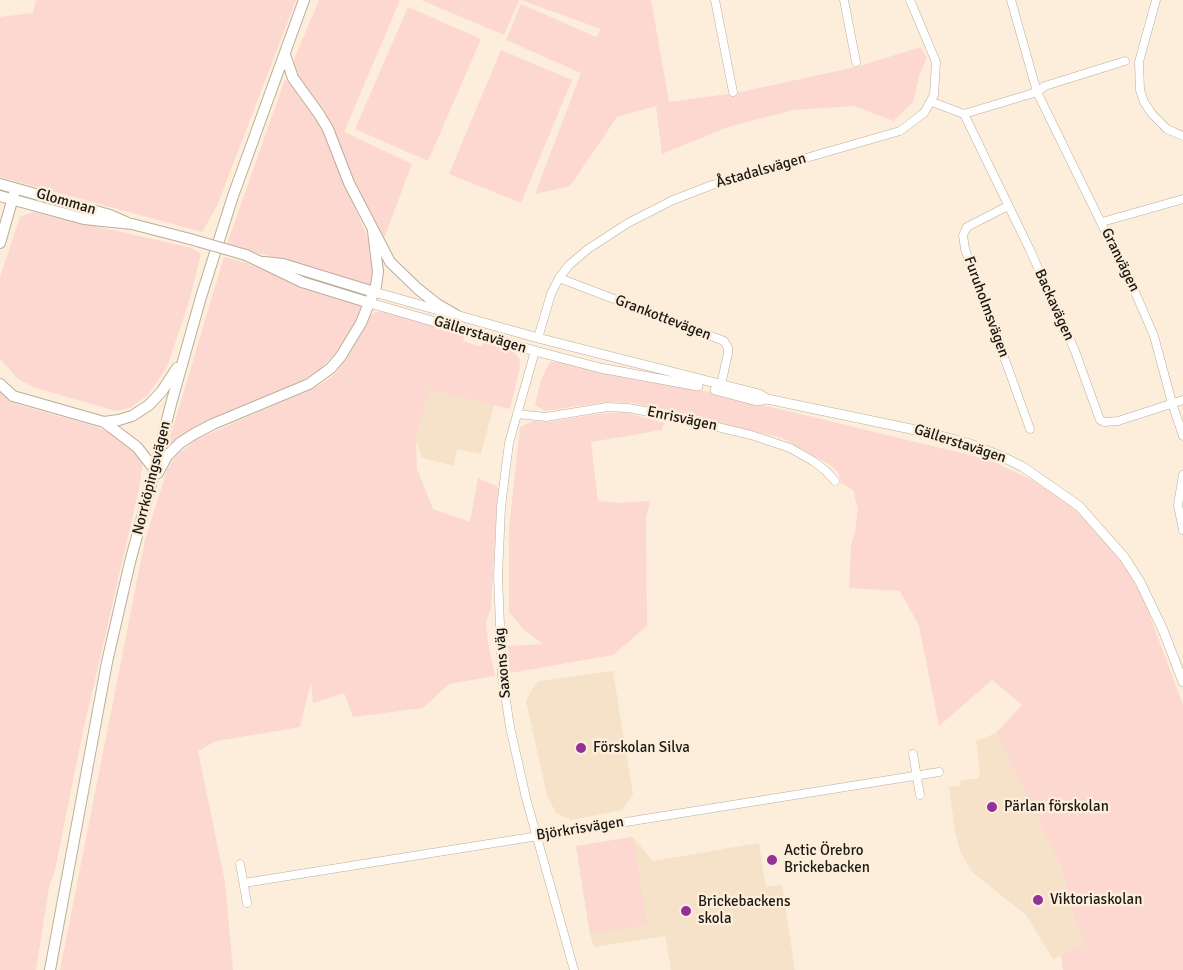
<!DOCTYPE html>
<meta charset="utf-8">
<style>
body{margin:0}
canvas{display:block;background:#fceedb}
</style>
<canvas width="1183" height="970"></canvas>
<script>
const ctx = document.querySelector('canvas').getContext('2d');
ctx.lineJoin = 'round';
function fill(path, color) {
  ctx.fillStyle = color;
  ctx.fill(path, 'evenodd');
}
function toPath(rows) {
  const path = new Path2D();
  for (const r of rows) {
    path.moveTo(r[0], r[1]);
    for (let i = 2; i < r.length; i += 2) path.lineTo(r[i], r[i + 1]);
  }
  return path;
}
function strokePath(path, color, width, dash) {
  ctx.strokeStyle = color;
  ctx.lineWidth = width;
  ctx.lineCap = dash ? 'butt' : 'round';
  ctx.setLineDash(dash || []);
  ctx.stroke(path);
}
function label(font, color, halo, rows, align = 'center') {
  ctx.font = font + ' Signika,sans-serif';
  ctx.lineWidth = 5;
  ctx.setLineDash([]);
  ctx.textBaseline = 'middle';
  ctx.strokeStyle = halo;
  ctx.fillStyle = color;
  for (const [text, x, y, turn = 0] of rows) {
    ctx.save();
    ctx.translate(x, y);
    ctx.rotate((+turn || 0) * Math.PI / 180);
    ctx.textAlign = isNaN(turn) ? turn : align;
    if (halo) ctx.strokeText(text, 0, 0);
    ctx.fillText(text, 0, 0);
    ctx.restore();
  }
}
const built = toPath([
 [429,390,494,405,481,454,457,449,454,466,422,458,416,441],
 [613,671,633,795,622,810,571,820,556,813,547,795,526,701,534,686,539,681],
 [996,733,1062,868,1071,910,1085,944,1053,959,1026,915,972,872,960,851,955,831,949,787,961,786,960,781,978,778,980,771,976,741],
 [633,837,653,861,759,843,766,887,782,885,795,970,671,970,665,936,594,947,590,934,576,846]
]);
const green = toPath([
 [36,0,296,0,217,206,202,232,0,177,0,17,33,13],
 [319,0,400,0,344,132,412,164,381,246,324,115,290,69],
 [421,0,519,0,504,35],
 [521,0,651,0,669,102,736,93,856,67,921,47,927,58,920,73,913,102,894,121,854,106,793,110,728,127,662,154,656,106,617,117,570,186,535,194,581,73,506,40,521,4,596,37,601,29],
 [408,7,481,39,428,161,355,129],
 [501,50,572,80,521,203,449,174],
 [285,79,307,101,324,132,368,239,374,262,372,279,370,285,227,244],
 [33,212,192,248,201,254,188,305,167,367,148,395,130,408,116,411,36,388,18,379,0,359,0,277,20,217],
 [224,257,247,263,310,289,362,304,362,311,337,352,317,372,304,380,199,425,168,445],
 [388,311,464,336,463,341,481,347,484,341,510,348,519,358,520,367,510,409,429,390,416,441,417,469,433,509,470,522,478,478,498,487,491,608,486,622,488,642,495,676,449,684,423,708,353,717,344,693,313,703,311,682,300,727,216,741,198,751,225,882,233,970,60,970,145,540,167,470,175,457,197,439,310,390,324,382,336,373,350,353,370,316,376,312],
 [550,362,559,362,709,392,990,460,1032,480,1067,503,1095,529,1122,563,1141,592,1183,705,1183,970,1063,970,1061,955,1085,944,1071,910,1062,868,996,733,1022,705,992,680,939,726,919,626,900,591,849,588,851,545,855,533,858,509,853,490,841,483,838,472,830,465,782,438,633,403,605,402,545,411,535,405,541,380],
 [0,392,16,404,94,426,126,441,143,461,139,489,82,736,55,870,49,887,36,970,0,970],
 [623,412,664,423,662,430,591,442,598,501,619,503,650,501,646,518,647,626,613,655,510,673,508,646,543,644,524,630,509,612,509,528,520,427,533,421,550,422,596,414],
 [633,837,647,925,590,934,576,846]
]);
const minor = toPath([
 [715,0,733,92],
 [844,0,856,62],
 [1011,0,1037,92,1135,292,1154,336,1172,403,1183,436],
 [1156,0,1139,62,1140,90,1144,102,1152,114,1167,129,1183,136],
 [932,102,964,114],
 [964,114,1030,250,1075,351,1100,420,1104,422,1118,421,1183,400],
 [964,114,1037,92,1045,86,1125,61],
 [1008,206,967,227,963,235,965,249,1030,429],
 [1102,222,1183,199],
 [559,278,724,341,728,348,728,353,721,385],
 [538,338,551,294,559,278,569,265,588,249,628,223,673,200,712,185,900,131,924,113,934,95,936,62,910,0],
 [535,351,509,443,501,507,498,576,502,675,510,727,526,798,574,970],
 [517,414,546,417,607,407,628,408,671,416,751,435,790,448,813,461,826,471,835,481],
 [1183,475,1178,505,1183,530],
 [913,754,920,795],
 [240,864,247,903],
 [244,883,939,772]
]);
const tertiary = toPath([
 [374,292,538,338,759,394,767,399,930,433,967,443,1003,457,1023,467,1079,506,1124,557,1140,582,1163,630,1183,682],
 [370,303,535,351,600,368,698,386],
 [715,390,757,401,767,399]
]);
const secondary = toPath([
 [285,55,293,78,319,114,328,129,349,183,390,262,418,289,437,304,456,315],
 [0,184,110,215,126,222],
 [0,196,84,219,132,224,190,239],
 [0,243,14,194],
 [246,255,302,282,370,303],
 [264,262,283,264,374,292],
 [0,384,13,396,104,422,137,447,155,470],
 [104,422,119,420,132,416,149,405,162,391,177,368],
 [158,473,167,456,180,443,194,434,213,424,309,384,331,368,341,356,361,323,376,286,378,272,373,231],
 [50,970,107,662,130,562,150,488,171,404,201,297,233,196,304,0]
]);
const secondaryBridge = toPath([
 [190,239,246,255]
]);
const markers = [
 [581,748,6,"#943198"],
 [992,807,6,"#943198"],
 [772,860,6,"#943198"],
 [1038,900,6,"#943198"],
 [686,911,6,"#943198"]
];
const streetNames = [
 ["Åstadalsvägen",761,171,-16],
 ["Glomman",66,202,16],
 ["Granvägen",1120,260,64],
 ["Backavägen",1054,305,66],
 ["Furuholmsvägen",986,307,70],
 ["Grankottevägen",663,318,21],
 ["Gällerstavägen",480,335,17],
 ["Enrisvägen",682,419,12],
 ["Gällerstavägen",960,444,18],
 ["Norrköpingsvägen",152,478,-76],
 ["Saxons väg",503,663,-95],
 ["Björkrisvägen",580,829,-9]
];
const poiNames = [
 ["Förskolan Silva",593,748],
 ["Pärlan förskolan",1004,807],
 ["Actic Örebro",784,851],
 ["Brickebacken",784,868],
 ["Viktoriaskolan",1050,900],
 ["Brickebackens",698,902],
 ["skola",698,919]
];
fill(built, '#f5e2c9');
fill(green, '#fcd8d0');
strokePath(minor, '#bbae9c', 9);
strokePath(tertiary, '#bbae9c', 10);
strokePath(secondary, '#bbae9c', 12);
strokePath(minor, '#fff', 8);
strokePath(tertiary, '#fff', 9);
strokePath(secondary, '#fff', 10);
strokePath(secondaryBridge, '#bbae9c', 12, []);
strokePath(secondaryBridge, '#fff', 10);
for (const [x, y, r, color] of markers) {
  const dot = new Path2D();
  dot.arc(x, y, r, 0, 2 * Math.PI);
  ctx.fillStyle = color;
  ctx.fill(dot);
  strokePath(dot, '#fceedb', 2);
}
label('15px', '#1d1812', '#fceedb', streetNames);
label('15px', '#1d1812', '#fceedb', poiNames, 'left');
</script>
